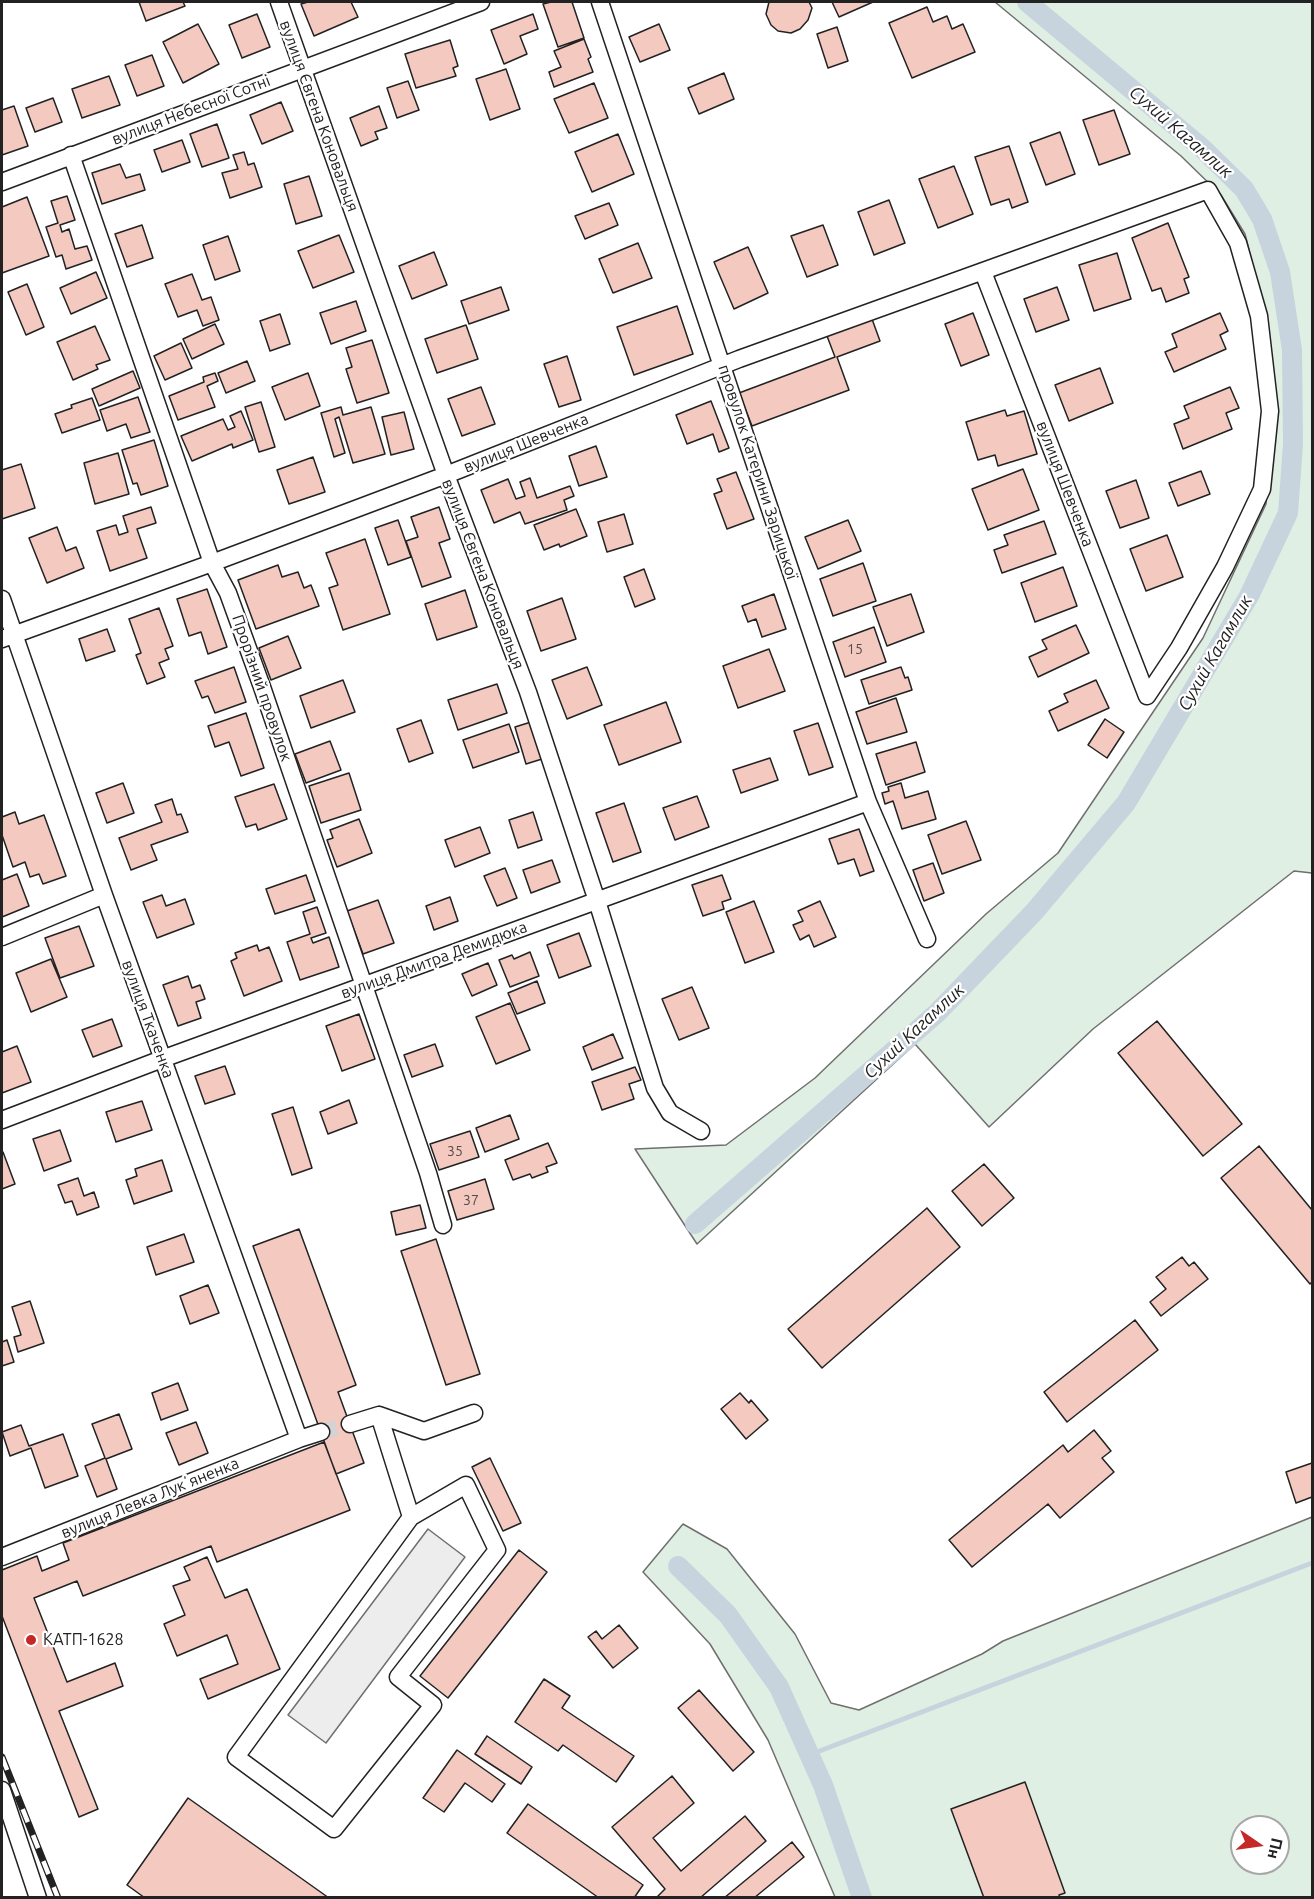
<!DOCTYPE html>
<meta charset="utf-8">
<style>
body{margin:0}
#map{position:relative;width:1314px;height:1899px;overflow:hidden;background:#fff;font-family:Ubuntu,sans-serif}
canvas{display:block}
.frame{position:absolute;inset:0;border:3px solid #222;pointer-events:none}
.north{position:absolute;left:1230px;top:1815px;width:60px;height:60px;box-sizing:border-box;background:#fff;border:2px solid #a7a7a7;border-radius:50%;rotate:103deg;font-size:16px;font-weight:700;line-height:24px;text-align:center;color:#222}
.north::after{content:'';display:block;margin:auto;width:21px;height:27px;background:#c62828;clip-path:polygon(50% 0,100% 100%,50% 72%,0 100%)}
</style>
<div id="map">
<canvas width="1314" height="1899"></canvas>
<div class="frame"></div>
<div class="north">Пн</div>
</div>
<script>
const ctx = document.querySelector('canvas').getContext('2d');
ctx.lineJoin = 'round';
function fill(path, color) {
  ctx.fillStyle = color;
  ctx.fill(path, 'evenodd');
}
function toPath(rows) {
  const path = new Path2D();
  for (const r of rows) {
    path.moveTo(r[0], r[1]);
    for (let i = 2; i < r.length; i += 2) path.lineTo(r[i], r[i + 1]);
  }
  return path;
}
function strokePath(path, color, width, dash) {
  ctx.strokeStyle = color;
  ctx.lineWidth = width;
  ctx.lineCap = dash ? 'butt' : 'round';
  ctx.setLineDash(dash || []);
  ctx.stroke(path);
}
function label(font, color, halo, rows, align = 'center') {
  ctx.font = font + ' Ubuntu,sans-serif';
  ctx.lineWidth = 4.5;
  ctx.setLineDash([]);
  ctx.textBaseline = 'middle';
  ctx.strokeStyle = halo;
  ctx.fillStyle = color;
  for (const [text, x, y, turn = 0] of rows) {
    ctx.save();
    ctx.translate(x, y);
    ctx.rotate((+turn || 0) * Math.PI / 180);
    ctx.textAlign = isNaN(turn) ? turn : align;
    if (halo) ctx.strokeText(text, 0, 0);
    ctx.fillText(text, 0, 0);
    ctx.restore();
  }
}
const green = toPath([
 [995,2,1312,2,1312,873,1294,871,1093,1029,989,1127,915,1044,697,1244,635,1149,726,1145,815,1078,986,914,1058,853,1203,638,1266,504,1274,398,1260,294,1245,234,1221,195,1181,156,995,2],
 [1312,1517,1312,1897,835,1897,768,1740,710,1644,643,1572,683,1524,727,1549,795,1634,831,1703,859,1710,982,1654,1003,1641,1312,1517],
 [1242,1827,1278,1827,1278,1863,1242,1863,1242,1827]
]);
const parking = toPath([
 [428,1529,465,1557,326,1743,288,1715,428,1529]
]);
const stream = toPath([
 [809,1755,1312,1563]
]);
const canal = toPath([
 [695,1224,937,1013,1034,912,1126,803,1249,596,1288,513,1293,444,1292,350,1280,272,1262,219,1244,189,1202,148,1027,2],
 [678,1566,728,1615,779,1687,823,1785,862,1898]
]);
const building = toPath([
 [139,2,183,2,185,6,146,21,139,2],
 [308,2,351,2,358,17,314,36,301,4,308,2],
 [551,2,572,2,584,38,558,47,543,4,551,2],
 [769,2,809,2,812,8,808,20,800,29,791,33,778,31,771,25,766,14,769,2],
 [832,2,873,2,839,17,832,2],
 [927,7,933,22,947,16,952,29,963,24,975,52,912,78,889,23,927,7],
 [257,14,270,47,242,58,229,25,257,14],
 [533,14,538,29,520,36,527,54,504,64,491,30,533,14],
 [198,24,219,64,183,83,163,42,198,24],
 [659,24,670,50,640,62,629,37,659,24],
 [837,27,848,61,828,68,817,34,837,27],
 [584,39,591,57,588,59,593,72,554,87,549,72,561,67,554,51,584,39],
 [450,40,458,66,453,68,456,76,416,88,405,54,450,40],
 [152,55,164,86,137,96,125,65,152,55],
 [506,69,520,109,490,120,476,79,506,69],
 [724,73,734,99,699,114,688,88,724,73],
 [109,76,120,105,82,118,72,89,109,76],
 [408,81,419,110,397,118,387,88,408,81],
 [594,83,608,118,569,133,554,99,594,83],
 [53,98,62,122,35,132,26,108,53,98],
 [281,102,293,131,262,144,250,115,281,102],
 [14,106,28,146,2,155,2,110,14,106],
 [379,106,387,128,375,132,378,139,361,146,350,118,379,106],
 [1114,110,1130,154,1099,165,1083,120,1114,110],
 [217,124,229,158,202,167,190,134,217,124],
 [1060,132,1075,174,1046,185,1030,143,1060,132],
 [618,134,634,174,592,192,575,152,618,134],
 [182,140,190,162,162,172,154,150,182,140],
 [1009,146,1028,202,1012,208,1009,199,991,205,975,157,1009,146],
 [244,152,248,165,254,163,262,187,230,198,222,173,238,169,233,155,244,152],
 [120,164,126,178,140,174,145,190,102,204,92,173,120,164],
 [954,166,973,214,938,228,919,179,954,166],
 [309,176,322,216,296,224,284,184,309,176],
 [67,196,75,220,60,225,62,232,69,229,75,249,87,246,92,260,66,269,62,255,56,257,46,227,58,223,51,201,67,196],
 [27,197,49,256,2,273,2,207,27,197],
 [889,200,905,243,874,255,858,212,889,200],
 [609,203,618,225,585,239,575,216,609,203],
 [1168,223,1189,277,1184,279,1189,293,1166,302,1161,288,1152,291,1132,238,1168,223],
 [142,225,153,258,127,267,115,234,142,225],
 [823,225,838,265,807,277,791,236,823,225],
 [339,235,354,272,313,288,298,251,339,235],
 [228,236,240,271,215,280,203,245,228,236],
 [638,243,652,278,613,293,599,259,638,243],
 [748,247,768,293,734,309,714,262,748,247],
 [434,252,447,285,412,299,399,266,434,252],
 [1117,253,1131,299,1094,311,1079,265,1117,253],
 [96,272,107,298,71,314,60,288,96,272],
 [192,274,202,300,211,297,219,320,203,326,197,310,178,317,165,284,192,274],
 [27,284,44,327,26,335,8,292,27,284],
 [501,287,509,310,469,324,461,301,501,287],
 [1057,287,1069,320,1036,332,1024,299,1057,287],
 [356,301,366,331,331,344,320,313,356,301],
 [677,306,693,354,634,375,617,327,677,306],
 [973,313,989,355,961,366,945,324,973,313],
 [1220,313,1228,331,1220,335,1226,349,1174,372,1165,352,1177,347,1172,334,1220,313],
 [280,314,290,344,270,351,260,321,280,314],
 [872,319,880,341,837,357,849,390,752,426,739,393,835,357,827,336,872,319],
 [215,324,224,344,192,359,183,339,215,324],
 [466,325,478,359,437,373,425,339,466,325],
 [95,326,110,360,96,365,98,369,73,380,57,342,95,326],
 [372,340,389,393,357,403,346,369,352,367,346,348,372,340],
 [181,343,192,368,165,380,154,356,181,343],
 [567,356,581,400,559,407,544,364,567,356],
 [247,361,255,381,226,393,218,373,247,361],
 [1100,368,1113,403,1069,421,1055,385,1100,368],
 [133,371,140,388,99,406,92,389,133,371],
 [215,373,218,381,207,386,215,407,178,420,169,396,204,382,203,377,215,373],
 [308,373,320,406,285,420,272,387,308,373],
 [481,387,495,424,462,436,448,399,481,387],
 [1230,387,1239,408,1226,413,1232,429,1183,449,1174,424,1189,418,1184,406,1230,387],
 [138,397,150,432,131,438,126,424,107,431,100,410,138,397],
 [92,398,100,420,62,433,55,414,72,408,71,405,92,398],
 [711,401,729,448,719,452,713,434,687,444,676,415,711,401],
 [261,402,275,447,259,452,245,407,261,402],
 [341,407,343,415,371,407,385,454,353,463,339,417,335,419,345,453,334,457,321,413,341,407],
 [1005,410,1007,416,1024,411,1037,454,998,466,995,455,978,460,966,422,1005,410],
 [241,411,253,440,233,448,232,444,192,461,181,436,223,419,228,430,235,427,230,416,241,411],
 [404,412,414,449,391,455,382,417,404,412],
 [154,440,168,486,141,495,137,483,133,484,122,450,154,440],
 [596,446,607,477,579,486,569,456,596,446],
 [118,453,129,494,95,504,84,463,118,453],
 [313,457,325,492,289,504,277,470,313,457],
 [21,464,35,508,2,519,2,470,21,464],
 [1023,469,1039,510,988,530,972,489,1023,469],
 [1201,471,1210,494,1178,506,1169,483,1201,471],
 [736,472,754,519,727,529,714,494,722,491,717,479,736,472],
 [530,478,537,498,570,486,574,496,564,500,567,510,525,524,520,512,494,523,481,490,508,479,516,499,525,496,520,482,530,478],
 [1136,480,1149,518,1120,528,1106,491,1136,480],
 [151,507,156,523,137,529,147,558,110,571,97,531,116,525,119,535,128,532,123,516,151,507],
 [439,507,450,539,439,543,451,577,422,587,406,541,418,537,411,517,439,507],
 [576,509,587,536,560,547,559,544,544,550,534,525,576,509],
 [624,514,633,544,607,552,598,522,624,514],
 [398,520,411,557,388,565,375,528,398,520],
 [848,520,861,551,818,569,805,537,848,520],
 [1044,521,1056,554,1002,573,994,550,1008,545,1004,535,1044,521],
 [57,527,66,551,76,547,84,568,47,583,29,538,57,527],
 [1167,535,1183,577,1146,591,1130,549,1167,535],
 [365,539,390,614,343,630,329,588,338,585,326,553,365,539],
 [863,563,876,601,833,616,820,579,863,563],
 [278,565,282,577,298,572,304,588,311,585,319,606,256,629,238,580,278,565],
 [1063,567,1077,606,1035,622,1021,583,1063,567],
 [644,569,655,599,635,607,624,577,644,569],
 [207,589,227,647,208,654,201,632,189,636,177,599,207,589],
 [465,590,477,627,437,640,425,604,465,590],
 [774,594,786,629,762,637,756,619,748,622,742,606,774,594],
 [911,594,924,632,887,646,873,607,911,594],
 [562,598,576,639,541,651,527,611,562,598],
 [159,608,173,646,165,649,169,659,159,663,165,677,147,684,136,655,141,653,129,619,159,608],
 [1076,625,1089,653,1038,677,1029,657,1047,649,1042,640,1076,625],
 [874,627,886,662,845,677,833,642,874,627],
 [107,629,115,651,86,661,79,639,107,629],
 [288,636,301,668,271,680,259,648,288,636],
 [769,649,785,691,738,708,723,666,769,649],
 [234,667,246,702,215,713,208,696,202,698,195,681,234,667],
 [587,667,602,705,567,719,552,680,587,667],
 [901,667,905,678,908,677,912,690,869,704,861,680,901,667],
 [343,680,355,712,311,728,300,696,343,680],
 [1096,680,1109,708,1058,731,1049,711,1068,702,1064,694,1096,680],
 [497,684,507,713,458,730,448,700,497,684],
 [896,698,907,732,867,744,856,712,896,698],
 [666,702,681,742,619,765,604,725,666,702],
 [246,713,264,768,241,776,229,742,215,747,208,726,246,713],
 [1105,719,1124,732,1107,758,1088,745,1105,719],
 [421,720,433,753,409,762,397,729,421,720],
 [531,722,542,759,526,764,515,727,531,722],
 [818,723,833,767,809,775,794,731,818,723],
 [509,724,519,752,473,768,463,740,509,724],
 [330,741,341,770,306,783,295,754,330,741],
 [916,742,925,772,886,785,876,754,916,742],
 [770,758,778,780,741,793,733,770,770,758],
 [349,773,361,810,321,823,309,786,349,773],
 [123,783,134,813,107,823,96,793,123,783],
 [901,783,905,798,928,791,936,819,902,829,893,801,885,804,882,793,889,791,888,787,901,783],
 [274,784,287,819,258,830,256,824,246,827,235,797,274,784],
 [697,796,709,827,675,840,663,808,697,796],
 [172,799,177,815,181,814,188,832,151,845,157,860,131,870,119,838,162,822,155,805,172,799],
 [624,803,641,852,613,862,596,813,624,803],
 [15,812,19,824,44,815,66,876,43,884,39,874,30,877,25,862,13,867,2,835,2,817,15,812],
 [533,812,542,840,518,848,509,820,533,812],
 [359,819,372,853,337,867,327,840,333,838,330,830,359,819],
 [966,821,981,860,942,874,928,835,966,821],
 [480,827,490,853,455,867,445,840,480,827],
 [859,829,874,871,860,876,854,859,838,864,829,839,859,829],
 [552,860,560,882,531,893,523,870,552,860],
 [933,863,944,893,924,901,913,870,933,863],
 [505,868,517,898,497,906,484,876,505,868],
 [17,874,29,906,2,917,2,880,17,874],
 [306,875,315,901,275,914,266,889,306,875],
 [722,875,731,899,722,902,724,909,703,916,692,885,722,875],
 [162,895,166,906,185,899,194,924,157,938,143,902,162,895],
 [450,897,458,921,434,930,426,906,450,897],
 [378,900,394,943,363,954,347,911,378,900],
 [754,901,774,952,745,963,726,912,754,901],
 [820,901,836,937,814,947,809,935,800,940,793,925,803,921,798,911,820,901],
 [317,907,326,933,311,938,313,943,329,937,339,967,300,980,287,942,310,934,303,912,317,907],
 [79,926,94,966,60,978,45,938,79,926],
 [579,933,591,966,559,978,547,945,579,933],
 [257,945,259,951,269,947,282,981,244,996,231,961,237,958,235,953,257,945],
 [530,952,539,976,510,987,499,960,512,955,514,959,530,952],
 [51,959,67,997,31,1012,16,973,51,959],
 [488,963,497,985,472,996,462,974,488,963],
 [188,976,192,988,200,985,205,999,196,1002,201,1018,178,1026,163,985,188,976],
 [537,981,545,1003,517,1014,508,993,537,981],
 [692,987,709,1028,679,1040,662,999,692,987],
 [510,1003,530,1050,496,1064,476,1017,510,1003],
 [359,1014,375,1059,342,1071,326,1026,359,1014],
 [112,1019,122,1046,93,1057,82,1030,112,1019],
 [1157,1021,1242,1124,1203,1156,1118,1053,1157,1021],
 [613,1034,623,1058,592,1070,583,1047,613,1034],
 [435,1044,443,1066,412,1077,404,1055,435,1044],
 [17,1046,31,1082,2,1093,2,1052,17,1046],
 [225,1066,235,1094,205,1104,195,1076,225,1066],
 [635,1067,641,1080,629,1084,634,1099,602,1110,592,1082,635,1067],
 [349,1100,357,1123,328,1134,320,1112,349,1100],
 [142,1101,152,1130,116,1142,106,1112,142,1101],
 [293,1107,312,1168,292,1175,272,1114,293,1107],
 [510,1115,519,1139,485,1152,476,1128,510,1115],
 [60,1130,71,1161,44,1171,33,1139,60,1130],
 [470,1131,479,1157,439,1170,430,1144,470,1131],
 [548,1143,557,1163,546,1167,548,1172,532,1178,530,1174,513,1180,505,1160,548,1143],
 [1259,1146,1312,1210,1312,1282,1310,1284,1221,1178,1259,1146],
 [2,1152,3,1152,15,1184,2,1189,2,1152],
 [162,1160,172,1191,134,1204,126,1180,137,1176,135,1169,162,1160],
 [984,1164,1014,1198,982,1226,952,1191,984,1164],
 [78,1178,84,1196,94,1192,99,1207,77,1215,72,1201,65,1203,58,1185,78,1178],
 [485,1179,494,1209,457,1220,448,1191,485,1179],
 [420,1205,426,1228,396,1235,391,1212,420,1205],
 [927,1208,960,1247,822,1368,788,1329,927,1208],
 [299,1229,356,1385,338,1392,364,1463,336,1474,253,1246,299,1229],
 [184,1234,194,1262,156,1275,147,1247,184,1234],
 [436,1239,480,1374,446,1385,401,1251,436,1239],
 [1182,1257,1189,1266,1194,1262,1208,1279,1161,1316,1150,1302,1166,1289,1156,1277,1182,1257],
 [208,1285,219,1313,190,1324,180,1296,208,1285],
 [30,1301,44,1343,18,1352,14,1337,21,1335,12,1307,30,1301],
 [1135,1320,1158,1350,1067,1422,1044,1392,1135,1320],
 [7,1340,14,1362,2,1366,2,1342,7,1340],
 [178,1383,188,1410,161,1420,152,1393,178,1383],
 [740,1393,749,1403,751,1400,768,1420,746,1439,721,1409,740,1393],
 [119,1414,132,1449,106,1459,117,1489,97,1497,85,1466,105,1458,92,1424,119,1414],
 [196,1422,208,1453,179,1465,166,1433,196,1422],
 [21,1425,29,1446,63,1434,78,1476,45,1488,31,1448,10,1456,2,1432,21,1425],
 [1094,1430,1111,1451,1102,1458,1114,1472,1060,1518,1048,1504,972,1567,949,1540,1063,1445,1068,1452,1094,1430],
 [324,1442,350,1510,217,1562,211,1546,83,1596,77,1581,34,1598,67,1682,115,1663,123,1686,59,1711,98,1809,79,1817,2,1616,2,1570,37,1556,42,1571,69,1560,63,1543,324,1442],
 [490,1458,521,1523,503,1531,472,1467,490,1458],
 [1312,1463,1312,1497,1296,1503,1286,1472,1312,1463],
 [519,1550,547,1572,448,1698,420,1676,519,1550],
 [207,1557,225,1598,247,1589,280,1669,208,1699,200,1679,238,1664,227,1635,177,1656,164,1624,185,1615,173,1586,190,1580,184,1567,207,1557],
 [619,1625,638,1648,613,1668,588,1637,596,1631,602,1639,619,1625],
 [544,1679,570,1696,562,1708,634,1756,616,1782,563,1745,558,1751,515,1722,544,1679],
 [699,1690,754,1752,733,1771,678,1708,699,1690],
 [487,1736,532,1767,521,1784,475,1754,487,1736],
 [457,1750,505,1784,492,1802,465,1783,444,1812,423,1798,457,1750],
 [672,1776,694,1803,653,1838,681,1871,745,1816,766,1841,700,1898,656,1898,665,1889,612,1827,672,1776],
 [1025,1782,1065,1893,1059,1895,1060,1898,984,1898,951,1809,1025,1782],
 [188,1798,329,1898,145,1898,127,1885,188,1798],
 [528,1804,643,1885,634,1898,599,1898,507,1833,528,1804],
 [792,1842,804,1857,754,1898,724,1898,792,1842]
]);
const streetTunnel = toPath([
 [321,1432,350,1424]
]);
const street = toPath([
 [279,2,446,475,528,692,597,901,655,1088,670,1113,701,1131],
 [600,2,868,802,927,939],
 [71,155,212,563,228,593,262,687,428,1173,443,1225],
 [2,182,481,2],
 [983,272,1147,696],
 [2,599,104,895,299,1439],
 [2,639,212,563,446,475,739,359,1208,190,1238,243,1259,316,1270,411,1262,489,1225,567,1179,648,1147,696],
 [2,937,104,895],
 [2,1120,162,1059,868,802],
 [379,1415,411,1517,236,1757,334,1829,433,1705,398,1677,497,1550,466,1485,411,1517],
 [350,1424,379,1415,424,1431,474,1413],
 [2,1557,299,1439,321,1432],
 [2,1790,38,1898]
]);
const rail = toPath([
 [2,1757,58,1898]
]);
const markers = [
 [31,1640,6,"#c62828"]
];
const numberNames = [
 ["15",855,649],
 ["35",455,1151],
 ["37",471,1200]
];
const streetNames = [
 ["вулиця Небесної Сотні",191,110,-21],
 ["вулиця Євгена Коновальця",319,116,70],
 ["вулиця Шевченка",526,443,-22],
 ["провулок Катерини Зарицької",758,472,72],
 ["вулиця Шевченка",1065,484,69],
 ["вулиця Євгена Коновальця",483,574,69],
 ["Прорізний провулок",262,688,71],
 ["вулиця Дмитра Демидюка",434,960,-20],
 ["вулиця Ткаченка",148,1019,70],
 ["вулиця Левка Лукʼяненка",150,1498,-22]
];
const poiNames = [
 ["КАТП-1628",43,1640]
];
const waterNames = [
 ["Сухий Кагамлик",1181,132,41],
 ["Сухий Кагамлик",1215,653,-60],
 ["Сухий Кагамлик",914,1031,-43]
];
fill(green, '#e0efe3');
strokePath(green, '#6f6f6f', 1.5);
fill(parking, '#ededed');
strokePath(parking, '#6f6f6f', 1.5);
strokePath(stream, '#c7d3dd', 5);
strokePath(canal, '#c7d3dd', 20);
fill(building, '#f3c9c0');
strokePath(building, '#222', 1.5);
strokePath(streetTunnel, '#d3d3d3', 16, [16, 8]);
strokePath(street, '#222', 19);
strokePath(street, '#fff', 16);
strokePath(rail, '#222', 7);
strokePath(rail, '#fff', 4.5, [14]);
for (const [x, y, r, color] of markers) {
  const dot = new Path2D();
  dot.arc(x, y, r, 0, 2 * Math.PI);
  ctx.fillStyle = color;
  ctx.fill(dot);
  strokePath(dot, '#fff', 2);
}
label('14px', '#564c4a', null, numberNames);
label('16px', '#222', '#fff', streetNames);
label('16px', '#222', '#fff', poiNames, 'left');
label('italic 18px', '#222', '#fff', waterNames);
</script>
